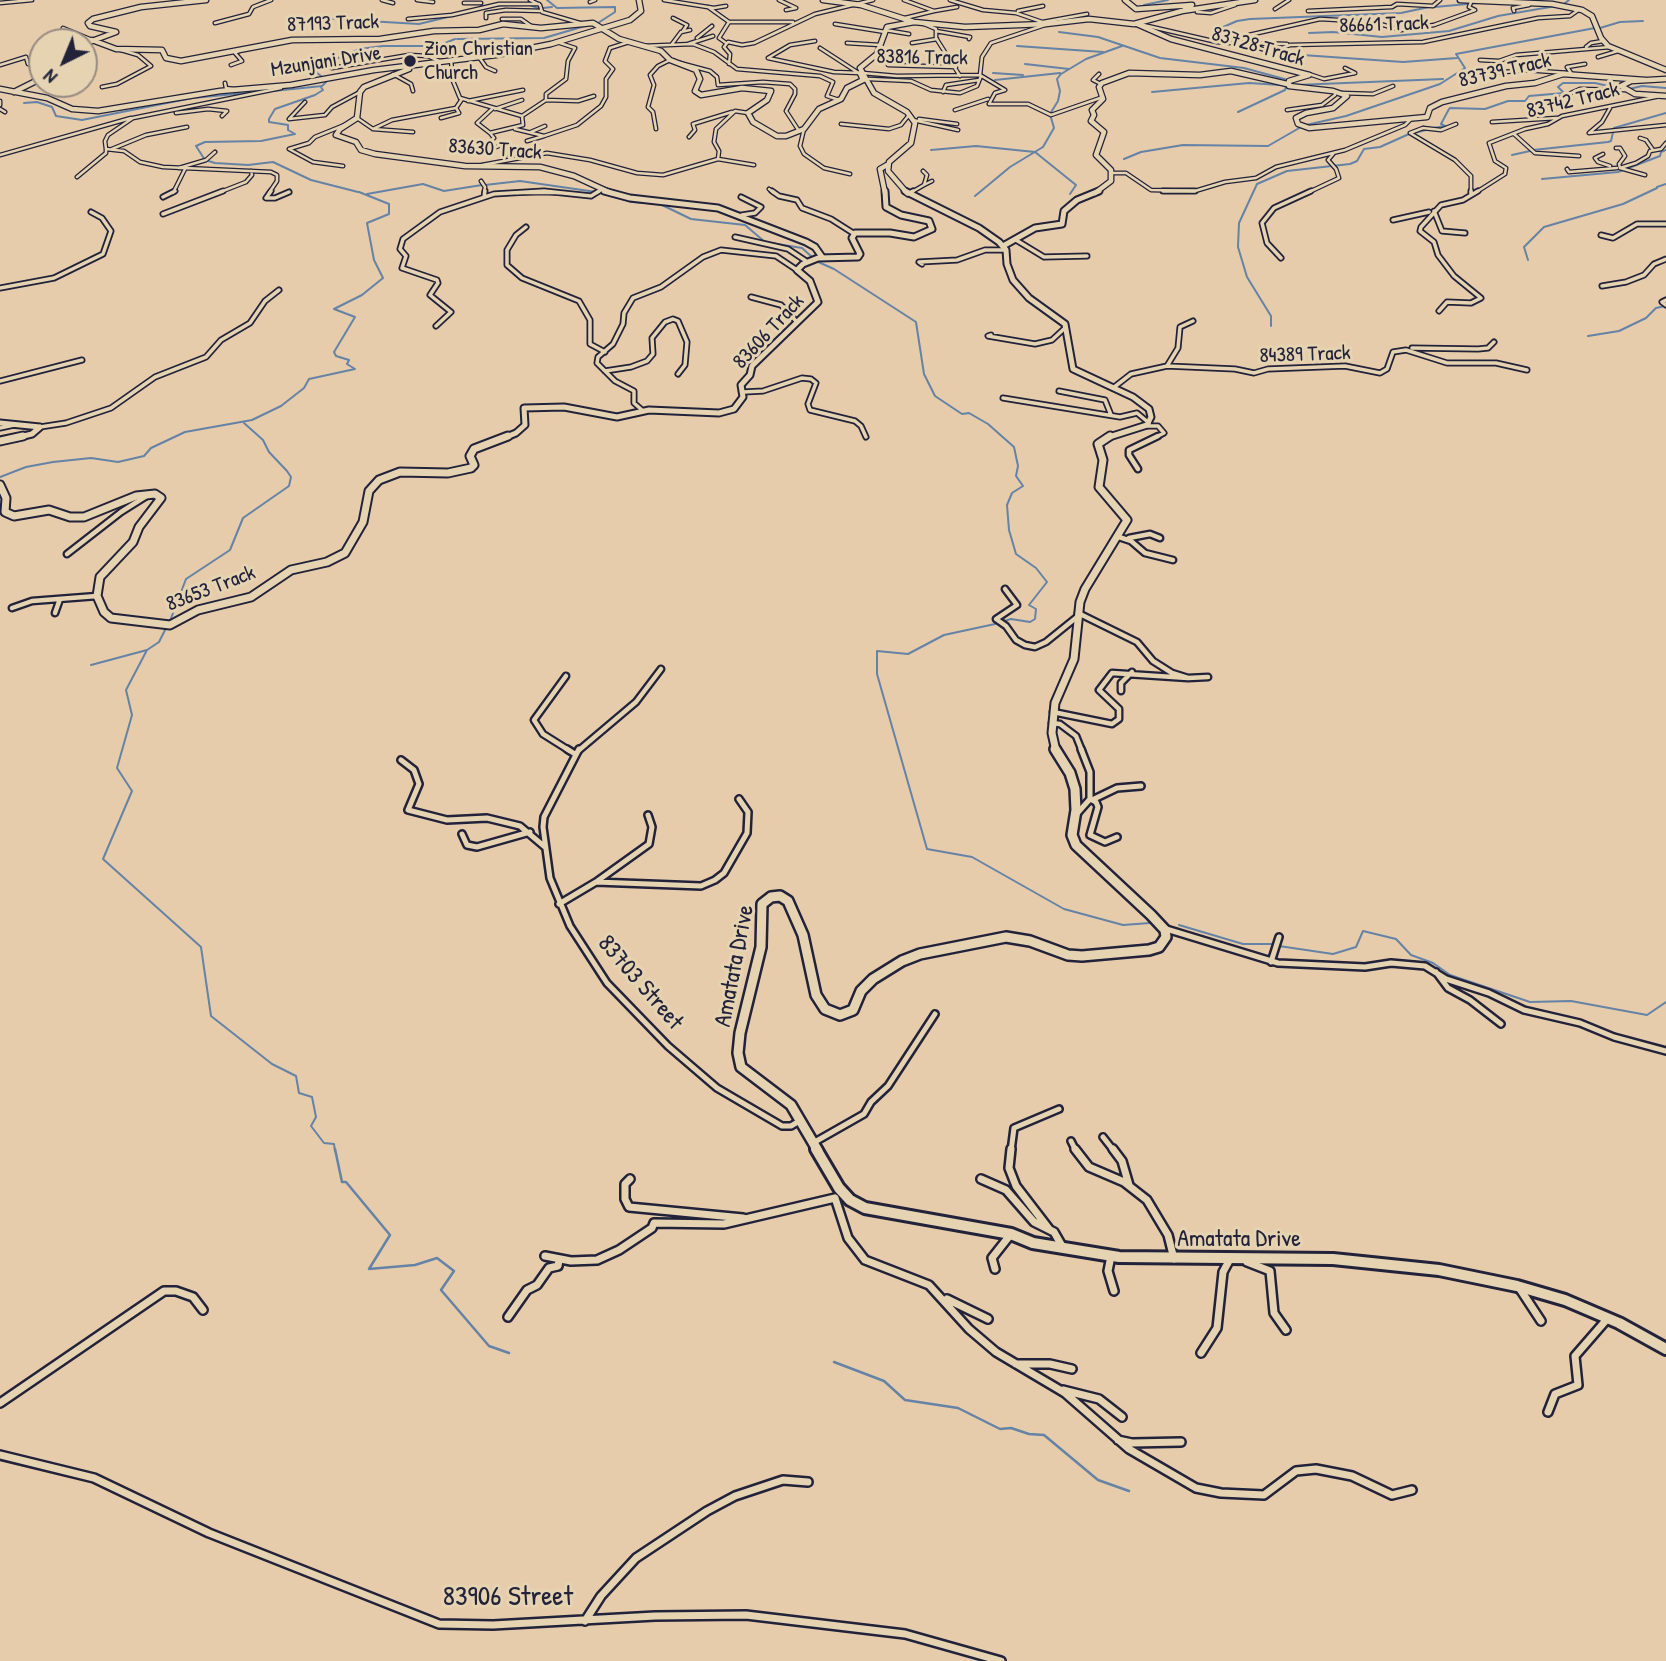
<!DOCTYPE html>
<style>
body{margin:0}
#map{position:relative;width:1666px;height:1661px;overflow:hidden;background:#e6ccaa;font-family:"Patrick Hand",sans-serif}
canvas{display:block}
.north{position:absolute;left:28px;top:28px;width:70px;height:70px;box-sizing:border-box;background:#e5d3b1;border:2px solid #978c82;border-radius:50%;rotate:223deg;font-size:19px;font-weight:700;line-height:28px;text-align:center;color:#22223b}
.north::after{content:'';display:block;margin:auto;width:24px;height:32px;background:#22223b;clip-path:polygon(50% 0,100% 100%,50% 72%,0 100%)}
</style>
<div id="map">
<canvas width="1666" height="1661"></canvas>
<div class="north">N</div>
</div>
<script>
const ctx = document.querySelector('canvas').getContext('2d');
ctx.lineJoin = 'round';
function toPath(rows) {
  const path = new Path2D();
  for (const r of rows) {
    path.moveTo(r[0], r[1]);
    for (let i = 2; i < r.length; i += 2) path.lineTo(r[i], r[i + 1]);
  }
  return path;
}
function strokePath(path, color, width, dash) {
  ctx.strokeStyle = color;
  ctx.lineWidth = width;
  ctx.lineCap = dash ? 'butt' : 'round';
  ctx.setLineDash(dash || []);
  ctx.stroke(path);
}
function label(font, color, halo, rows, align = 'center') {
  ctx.font = font + ' "Patrick Hand",sans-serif';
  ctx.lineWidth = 6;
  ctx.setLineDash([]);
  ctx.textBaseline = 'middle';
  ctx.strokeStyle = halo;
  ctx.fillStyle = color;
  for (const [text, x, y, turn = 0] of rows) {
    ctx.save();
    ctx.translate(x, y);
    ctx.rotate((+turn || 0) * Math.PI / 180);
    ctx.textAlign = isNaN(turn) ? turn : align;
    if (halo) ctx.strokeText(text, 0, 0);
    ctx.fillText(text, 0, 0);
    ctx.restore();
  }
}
const streamFar1 = toPath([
 [547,0,557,8,615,7,615,12,598,23],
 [1564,4,1569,0],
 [530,5,540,9],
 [1144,5,1168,0],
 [495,6,507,5],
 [1435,7,1478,3],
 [543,8,552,7],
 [316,18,419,24,456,15],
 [1600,28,1620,22,1643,21],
 [1214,31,1237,21,1250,19,1401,13,1429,7],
 [1059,32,1098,37,1160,58,1244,68,1288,80],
 [1309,33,1333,32,1382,37,1449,31,1498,16,1556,6],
 [457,39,544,38,585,26],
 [1017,46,1103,52],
 [1288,54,1403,62,1457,58],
 [1025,64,1069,69],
 [993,73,1023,75],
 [995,80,1060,73],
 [1296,85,1443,79],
 [320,86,323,90,315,95,275,109,269,119,269,122,288,125,288,130,295,134,261,141,205,142,196,146,205,160,215,163,248,165,273,162,311,180,358,192],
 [1629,89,1642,86,1666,88],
 [273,91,322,86,327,81,316,72,326,63,360,49,383,46,438,46,455,39],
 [1152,92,1249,83,1280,85],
 [24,103,37,102,52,107,56,116,82,120,192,98,257,92],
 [1450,108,1485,109,1508,101,1525,101,1529,96,1564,93,1558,87,1563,83,1595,83,1617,88],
 [1238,112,1285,90,1286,86],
 [1306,125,1346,116,1440,84,1465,68,1456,54,1595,28],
 [1434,128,1445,126,1441,124,1449,109],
 [1414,133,1426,130],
 [931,150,976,146,1035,152,1076,185,1070,194],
 [1533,150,1608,142,1611,141,1614,128,1666,113],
 [1512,155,1530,151],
 [1124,159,1141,152,1183,145,1268,146,1301,127],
 [1542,179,1618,172,1660,156,1661,152,1666,150],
 [485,185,520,181,596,192],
 [1657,187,1666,184],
 [600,193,632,202,660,204,691,219,745,225,765,242,802,248,812,257],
 [367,194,423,184,444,191,482,185],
 [975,196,1010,167,1043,147,1054,128,1050,114,1058,101,1060,91,1057,79,1061,74,1086,59,1122,46],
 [1528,260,1524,247,1544,227,1623,204,1657,188],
 [816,261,834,269,916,322,924,374,935,396,962,414,969,413,988,424,1014,447,1018,466,1016,476,1023,486,1012,493,1007,505,1009,530,1016,554,1036,568,1047,582,1029,605,1036,609,1035,619,1030,622,1011,619,1001,622],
 [1271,326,1271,316,1247,277,1238,247,1239,223,1257,184,1287,171,1350,164,1357,161,1364,149,1380,147,1409,134],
 [1588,336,1619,331,1646,318,1656,308,1665,306],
 [0,477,26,467,53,462,91,458,118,462,144,456,151,448,185,432,252,420,281,406,304,388,309,379,355,369,347,364,349,360,336,356,334,352,355,317,334,309,362,295,383,278,374,260,367,223,389,214,389,204,359,192],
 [170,621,186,579,230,550,243,518,289,486,291,477,287,471,269,452,263,440,244,423],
 [995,624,944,635,908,654,877,651,877,674,927,849,972,857,1064,909,1123,925,1150,923],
 [167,626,159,642,147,650,126,690,132,715,117,768,132,791,103,859,201,947,211,1016,272,1064,296,1076,299,1093,312,1097,316,1117,311,1126,324,1143,334,1144,335,1151],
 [91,665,147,650],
 [1179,925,1243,944,1273,944],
 [1279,946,1333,954,1356,947,1363,931,1396,939,1411,955,1433,963,1450,975,1530,1002,1571,1001,1647,1015,1666,1002]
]);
const stream = toPath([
 [335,1149,342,1182,346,1182,390,1235,369,1269,415,1265,437,1258,454,1271,441,1290,489,1346,509,1353],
 [834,1362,884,1381,905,1400,958,1408,1000,1429,1011,1428,1029,1434,1044,1435,1098,1480,1129,1491]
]);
const streetFar4 = toPath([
 [382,0,393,3],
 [417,0,433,2],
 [530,0,540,5,542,12,583,24],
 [664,0,714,8,726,6],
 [779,0,796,8,786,10],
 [904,0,934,11,905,18],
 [950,0,983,10,1016,13,1048,24],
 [590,2,595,0],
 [0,3,32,0],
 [464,3,481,3],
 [708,7,729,22,719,38,726,43],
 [1275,9,1289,0],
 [934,11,957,7],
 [1018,11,1043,6],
 [1308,11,1392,7,1397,4,1433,6,1440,0],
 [1514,11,1513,8,1529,5,1527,3],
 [1197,12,1211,13,1235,5],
 [486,18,486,13,506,10,542,11],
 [673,18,687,25,683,31],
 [408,19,452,15,499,4,539,4],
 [502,19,521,19,531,26],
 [729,22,793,22],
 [1043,22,1087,14],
 [215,23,249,14,253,7,271,0],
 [922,23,936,29,936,38,960,76],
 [835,24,885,32],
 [1048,24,991,43,982,57,980,75,1005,90,995,93,989,104,1028,104,1051,115,1103,97],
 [1139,24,1217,42,1246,44,1272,52,1290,45,1423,42,1538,18,1570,16,1577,11,1572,8],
 [63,28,92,40],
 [885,30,909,34],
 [936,31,970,37,969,39],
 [697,38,712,26],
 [815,41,790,45,768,58,834,72,860,73],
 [847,43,880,45],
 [912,43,937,39],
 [1232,43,1249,35,1320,19,1373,22,1401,30,1434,25,1475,10,1469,7,1472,0],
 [1248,43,1287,44],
 [672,44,681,32,690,30],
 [688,44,713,36],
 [642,46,693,44,714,52,737,69,820,76,833,82,827,96,839,100],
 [1586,47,1591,43,1603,41],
 [820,48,857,72],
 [1275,52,1295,63],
 [479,57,486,67,495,71],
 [1598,57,1618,51],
 [451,60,453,81,460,98,522,116,546,100,546,94,566,79,568,61,575,48,557,42],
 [1480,60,1499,61,1516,55,1610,47],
 [680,63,710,71,717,77,718,85,763,82,790,84,795,89,795,94,786,111,799,131],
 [729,64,730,54,724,47,728,42,742,45,754,43,815,14,873,0],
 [0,65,26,57,28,64,42,69],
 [231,65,242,61,235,53,239,51],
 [888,65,956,67],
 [332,68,409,55,428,56,439,61],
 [863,73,897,76,980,75],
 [1495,73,1525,70,1568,73],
 [1571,73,1567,67,1585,64],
 [393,74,411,84,413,91],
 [1099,74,1093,80,1101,84],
 [1309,74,1324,79,1355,73,1345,68],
 [869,79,911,81,931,90,960,93,977,86,981,76],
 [225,83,226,88,233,89],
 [102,87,117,84,151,66,138,55,121,50],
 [943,92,946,85,979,80],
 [1341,93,1373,94,1393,86],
 [1560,98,1580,89,1625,90],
 [546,100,578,101,594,96],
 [0,101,0,105],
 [468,101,523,90],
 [305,102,289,119,325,115,332,107,360,92],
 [1610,108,1602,122,1589,133,1666,125],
 [0,109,5,112],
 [492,109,477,123,490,133,523,125,522,116],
 [495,109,522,100],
 [955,110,988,99],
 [1287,110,1322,105,1335,95,1335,92],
 [176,113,208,109,227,111,222,116],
 [357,118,373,129,392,120,456,108,462,99],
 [441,118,459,113,456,108],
 [919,119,957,124],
 [913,120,958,130],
 [1492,122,1557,118],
 [841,124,889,129,901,125,909,115],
 [1423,128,1410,133,1455,160,1471,176,1471,193],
 [1423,128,1441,130,1456,124],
 [373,129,413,132],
 [515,129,544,136,527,141],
 [656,129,653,112,648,107,654,85,650,75,658,66,670,60],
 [804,129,800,146,804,154,824,168,850,174],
 [531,132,545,126],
 [1514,134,1535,153,1579,156],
 [544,136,577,125,601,106,606,97,606,79,613,69,605,61,610,48,629,42],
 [689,137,695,130,693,124,732,112],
 [1640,138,1646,140,1653,150],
 [496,147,504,144,510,147,504,159],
 [462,148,484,147,494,138,490,133],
 [1616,148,1620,148,1625,156,1619,164,1620,168],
 [106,149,105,141,108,135,133,118,281,88],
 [112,149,146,135,187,127],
 [1603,154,1595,158,1598,162,1610,166],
 [0,155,131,118],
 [718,159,754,165],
 [482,165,547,153,590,160,637,173,663,175,718,159,719,151,714,142,716,129,735,111,748,113],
 [343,166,313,162,289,149,309,143,315,137,347,124],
 [179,168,206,160,215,152],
 [1567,169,1569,172,1617,168],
 [1113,173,1126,173,1151,190,1195,191,1225,182,1256,178,1276,167,1345,150,1405,125,1410,120],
 [1645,175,1620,168,1636,163,1648,156,1650,151,1661,149,1666,143],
 [77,177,106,153,106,149,124,151,140,162,163,167,271,172,277,175,277,181,269,193],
 [481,181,485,187,484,193],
 [922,186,932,181],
 [769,189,774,193],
 [173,193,185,169],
 [218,193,246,182,252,175,251,171],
 [516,193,560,193],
 [597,193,601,190],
 [910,193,924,185,927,175,923,171],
 [1307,193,1339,178,1336,169,1328,160,1334,153],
 [1475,193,1505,174,1506,168,1495,161,1489,143,1525,129,1548,124,1562,116,1660,96]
]);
const streetFar3 = toPath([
 [271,191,266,198,275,198,289,192],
 [772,191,779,196,797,200,802,208,831,219,853,233],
 [1163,191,1195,191],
 [1471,191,1471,195],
 [908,194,913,191],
 [163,197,175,191],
 [484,197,485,191],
 [741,197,761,207,755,213,742,215],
 [1434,211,1442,231,1465,233],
 [163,214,223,191],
 [1393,220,1429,212],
 [526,227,516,235,507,250,507,265,522,278,579,301,590,320,590,344,605,352],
 [1601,235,1613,238,1637,224,1666,224],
 [735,237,788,249,806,261],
 [1016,240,1044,257,1087,256],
 [1281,258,1267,243,1262,223,1274,208,1311,191],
 [922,264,919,262,957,260,985,250,1006,250],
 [1602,286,1626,282,1644,275,1654,264,1666,259],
 [0,288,54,278,103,254,111,231,102,218,91,212],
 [751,297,781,305,797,322],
 [1666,300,1662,302,1666,305],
 [1439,311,1447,302,1471,303,1481,298,1454,276,1438,255,1434,242,1420,231,1421,227,1441,205,1463,200,1478,191],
 [436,326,451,312,430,295,438,283,437,280,402,268,406,256,400,249,403,239,440,212,494,194,544,191,591,196,599,191],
 [991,335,988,336,1035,344,1052,340,1066,327],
 [1412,348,1478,349,1488,348,1494,342],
 [1167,366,1178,348,1180,327,1193,321],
 [605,371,631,367,647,361,653,354,652,338,665,322,673,319,678,321,687,342,685,365,678,374],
 [0,381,82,360],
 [1113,388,1131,374,1167,366,1235,369,1254,373,1268,369,1345,366,1380,373,1387,369,1393,352,1406,350,1447,363,1496,363,1527,370],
 [1059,391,1105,400,1111,415],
 [744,392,763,391,802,378,811,379,816,383,808,404,810,410,855,421,861,426,866,437],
 [1003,398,1120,417,1137,413,1149,423],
 [643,411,634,403,634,391,615,381,597,363,598,357,613,344,623,324,624,313,633,298,661,287,703,257,721,250,776,256,797,270],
 [1148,426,1158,426,1164,433,1154,438],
 [40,427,66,423,111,408,155,377,206,357,221,340,250,323,265,301,279,290],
 [0,428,14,425]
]);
const streetFar2 = toPath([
 [1138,469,1129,455,1129,450,1158,436],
 [1119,537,1131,541,1145,553,1173,560],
 [1129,538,1150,534,1160,538],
 [67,554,121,512,148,495],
 [1005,589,1017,605,996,619,1006,626,1016,640,1025,645,1035,647,1046,642,1077,617],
 [12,608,32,601,97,596],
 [55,613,60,599],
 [1078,613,1137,642,1153,661,1172,673,1188,678,1208,677],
 [566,676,534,720,543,734,570,751],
 [1121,691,1121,683,1132,672],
 [1053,712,1112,724,1119,719,1119,709,1099,690,1112,673,1188,678],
 [1052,723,1060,724,1076,736,1082,751],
 [578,751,636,702,661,669]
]);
const streetFar1 = toPath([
 [567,749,575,754],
 [579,749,544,817,543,827,550,878,570,926,607,983,668,1046,717,1088,782,1126,791,1126,801,1120],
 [401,760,414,770,419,784,408,810,447,820,487,818,520,826,545,847],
 [1090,799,1096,802,1098,807,1090,835,1105,842,1117,837],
 [1092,800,1117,788,1141,786],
 [1074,817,1090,799,1090,772,1081,749],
 [462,834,467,845,477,847,530,832],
 [596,882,649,844,652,827,648,815],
 [559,904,596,882,701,886,715,880,724,873,747,833,748,812,739,799],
 [1163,928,1278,963,1365,967,1391,963,1425,966,1446,979,1489,993,1524,1010,1580,1023,1614,1037,1666,1051],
 [1271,962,1279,937],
 [1436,972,1448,988,1470,1000,1501,1024],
 [1103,1137,1114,1151],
 [1071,1141,1076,1151],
 [813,1143,864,1114,871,1102,888,1086,935,1014],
 [1011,1151,1014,1128,1059,1109]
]);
const street = toPath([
 [1011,1149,1009,1168,1016,1186,1049,1229],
 [1075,1149,1089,1167,1124,1182,1147,1200,1168,1235,1174,1259],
 [1113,1149,1122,1161,1129,1185],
 [630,1179,625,1184,625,1199,629,1207,743,1218],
 [981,1179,1006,1190,1034,1222,1054,1232,1062,1246],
 [835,1198,848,1238,865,1260,929,1285,969,1329,996,1352,1065,1393,1129,1449,1196,1488,1221,1493,1264,1495,1296,1471,1316,1469,1352,1476,1392,1495,1412,1490],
 [545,1256,571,1261,597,1260,619,1250,652,1228,654,1223,724,1224,835,1198],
 [1111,1256,1108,1271,1114,1291],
 [1247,1262,1270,1271,1274,1313,1286,1330],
 [995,1269,992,1258,1011,1234],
 [1520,1289,1541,1321],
 [947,1299,988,1319],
 [508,1317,527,1290,537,1285,549,1268,558,1266,559,1260],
 [1201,1353,1217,1328,1223,1272,1230,1259],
 [1016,1364,1050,1364,1072,1369],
 [1063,1390,1099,1399,1122,1417],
 [0,1403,164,1291,176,1291,193,1297,203,1310],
 [1548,1412,1555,1394,1578,1385,1575,1356,1608,1318],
 [1118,1440,1132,1443,1181,1442],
 [0,1455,94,1478,209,1533,439,1624,493,1625,655,1616,746,1615,905,1634,1001,1661],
 [585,1621,601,1596,636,1558,707,1511,735,1496,783,1480,808,1482]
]);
const secondaryFar4 = toPath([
 [823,0,861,5,914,22,965,27,1046,24,1089,19,1134,24,1182,11,1255,0],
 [1125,0,1136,9,1192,5,1185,8],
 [1460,0,1552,4,1582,10,1592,16,1601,38,1608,46,1666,70],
 [1137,24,1171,39,1309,75,1289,81,1289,86,1333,91,1347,96,1333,108,1306,113,1296,118,1298,124,1309,128,1427,117,1430,108,1442,102,1506,86,1535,83,1563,74,1645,80],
 [92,40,116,49,162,50,166,58,181,61,292,40,380,39,434,31,479,30,503,24,541,28,593,23,619,39,661,51,670,60,696,70,700,79,695,91,701,95,742,88,771,91,767,100,748,113,753,122,777,136,786,136,804,129,819,109,841,99,847,88,863,80,860,73],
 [84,44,116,32,90,26,88,23,93,19,141,7,206,0],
 [84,58,93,59,84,64],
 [409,69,364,87,360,92,357,118,340,129,336,135,356,142,361,150,375,154,465,166,540,167,574,176,611,193],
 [1666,79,1631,81,1621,86,1635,94,1666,96],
 [0,89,47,98,72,109,98,111,220,91,291,85,374,70,496,55,551,44,630,20,641,11,639,0],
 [14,92,42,78],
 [885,193,880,169,887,165],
 [907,193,888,171,889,162,911,143,915,123,907,112,874,93,860,68,877,54,887,27,914,22],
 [1095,193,1111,181,1111,170,1096,155,1104,132,1091,121,1094,115,1092,110,1103,99,1099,87,1102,83,1129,73,1200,75,1231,71,1287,84]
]);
const secondaryFar3 = toPath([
 [604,191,630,198,718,208,806,242,815,247,822,257],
 [905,191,979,228,999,242,1006,250,1007,264,1013,280,1029,298,1065,324,1073,369,1133,397,1149,409,1151,417,1147,425,1106,438],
 [1003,246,1035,228,1062,224,1064,211,1077,200,1099,191],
 [0,423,40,427],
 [15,438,32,434,40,427],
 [504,438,516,433,525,425,524,408,564,407,617,417,649,410,719,413,734,409,743,397,741,385,750,375,752,366,818,302,810,281,797,270,803,264,818,258,858,257,860,254,852,238,855,233,890,233,914,237,932,229,929,221,901,215,886,207,885,191]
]);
const secondaryFar2 = toPath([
 [0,441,23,436],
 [0,485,6,498,5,512,14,516,49,510,70,517,84,517,136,496,155,494,161,498,139,527,133,542,100,577,97,596,104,612,111,618,170,625,198,610,251,597,291,570,327,562,345,553,363,522,369,491,379,480,400,472,448,473,471,468,474,465,470,456,474,449,508,436],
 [1056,751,1052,733,1055,703,1074,659,1080,602,1085,589,1127,520,1099,487,1103,460,1098,444,1110,436]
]);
const secondaryFar1 = toPath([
 [818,1151,791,1105,741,1067,738,1053,740,1033,761,947,762,904,771,897,780,896,788,901,803,935,816,995,825,1009,840,1015,853,1010,861,991,873,979,902,961,920,954,1006,937,1030,941,1068,955,1082,956,1149,950,1159,947,1166,937,1165,930,1151,915,1076,845,1072,835,1076,810,1075,789,1070,773,1055,749]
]);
const secondary = toPath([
 [816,1149,839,1188,850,1200,865,1208,1011,1234,1033,1243,1119,1257,1333,1259,1439,1270,1517,1286,1565,1300,1619,1323,1666,1349]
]);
const markers = [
 [410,61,7,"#22223b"]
];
const farStreetnames = [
 ["87193 Track",333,24,-2],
 ["86661 Track",1384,25,-2],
 ["83728 Track",1258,47,16],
 ["83816 Track",922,58,1],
 ["Mzunjani Drive",326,62,-9],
 ["83739 Track",1505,71,-13],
 ["83742 Track",1573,101,-14],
 ["83630 Track",495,150,4],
 ["83606 Track",769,332,-47],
 ["84389 Track",1305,355,-2],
 ["83653 Track",211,589,-21]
];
const farPoinames = [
 ["Zion Christian",424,49],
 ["Church",424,73]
];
const streetNames = [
 ["Amatata Drive",735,966,-79],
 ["83703 Street",640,983,49],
 ["Amatata Drive",1239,1240]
];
const nearStreetnames = [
 ["83906 Street",508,1598]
];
strokePath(streamFar1, '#6583a6', 2);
strokePath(stream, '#6583a6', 2.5);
strokePath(streetFar4, '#22223b', 5);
strokePath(streetFar3, '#22223b', 7);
strokePath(streetFar2, '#22223b', 9);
strokePath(streetFar1, '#22223b', 10);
strokePath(street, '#22223b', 12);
strokePath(secondaryFar4, '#22223b', 7);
strokePath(secondaryFar3, '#22223b', 9);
strokePath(secondaryFar2, '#22223b', 11);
strokePath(secondaryFar1, '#22223b', 14);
strokePath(secondary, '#22223b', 16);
strokePath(streetFar4, '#e5d3b1', 2.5);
strokePath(streetFar3, '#e5d3b1', 3.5);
strokePath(streetFar2, '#e5d3b1', 4.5);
strokePath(streetFar1, '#e5d3b1', 5);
strokePath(street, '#e5d3b1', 7);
strokePath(secondaryFar4, '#e5d3b1', 4.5);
strokePath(secondaryFar3, '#e5d3b1', 5);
strokePath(secondaryFar2, '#e5d3b1', 7);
strokePath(secondaryFar1, '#e5d3b1', 9);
strokePath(secondary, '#e5d3b1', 10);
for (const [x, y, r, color] of markers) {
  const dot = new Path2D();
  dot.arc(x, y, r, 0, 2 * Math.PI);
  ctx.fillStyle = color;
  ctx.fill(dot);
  strokePath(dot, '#e5d3b1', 2.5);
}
label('21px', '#22223b', '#e5d3b1', farStreetnames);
label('21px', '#22223b', '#e5d3b1', farPoinames, 'left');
label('24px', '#22223b', '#e5d3b1', streetNames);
label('28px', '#22223b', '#e5d3b1', nearStreetnames);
</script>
